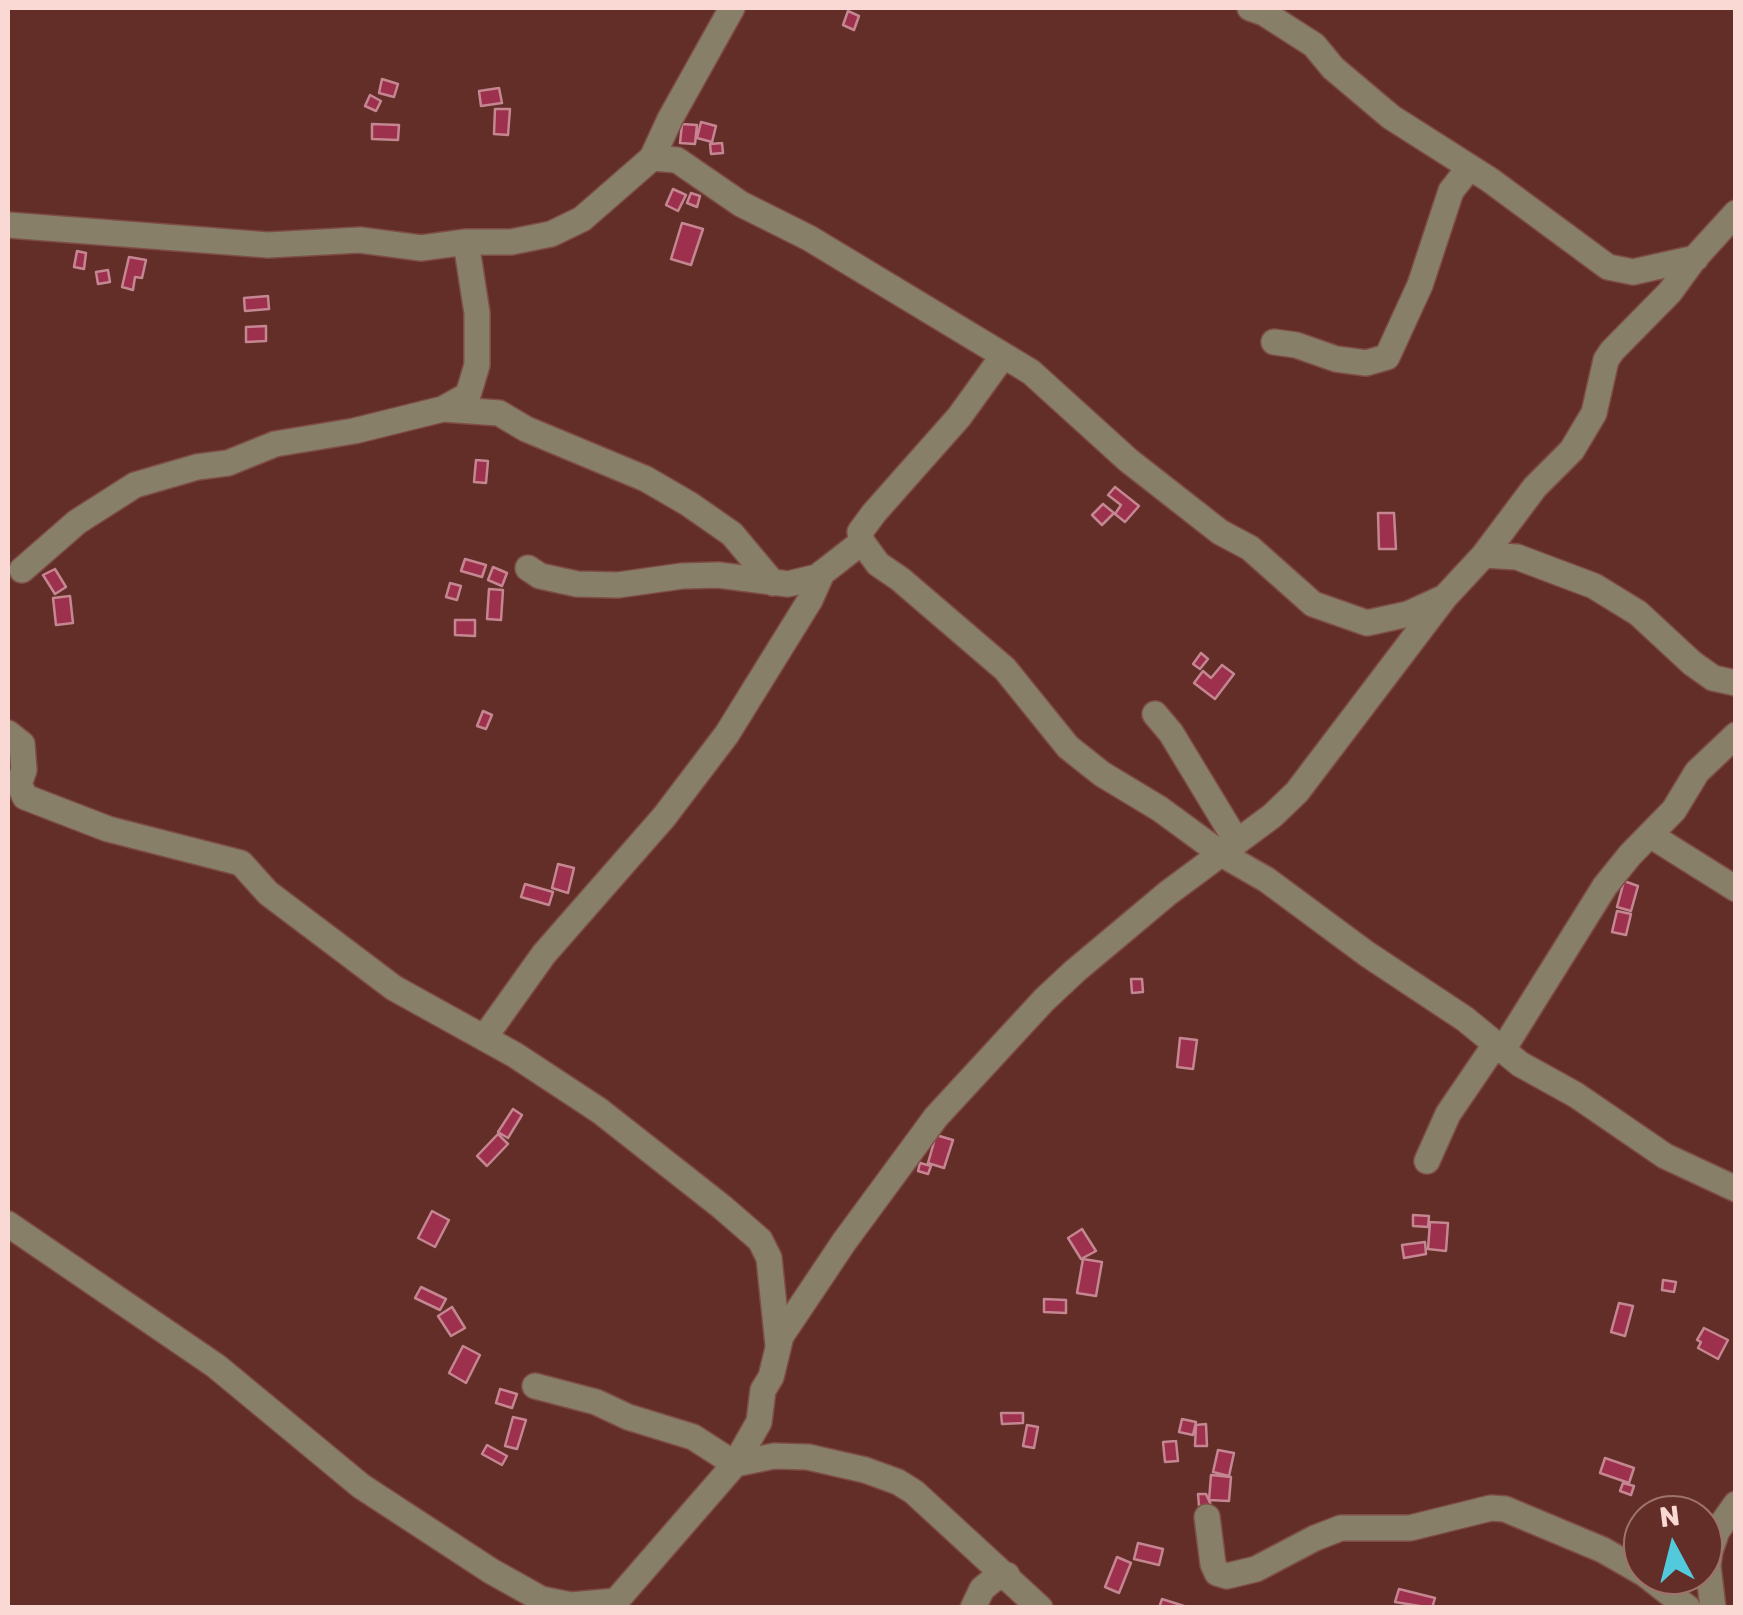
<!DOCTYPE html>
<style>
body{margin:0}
#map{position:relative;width:1743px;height:1615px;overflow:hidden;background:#632e28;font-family:Rubik,sans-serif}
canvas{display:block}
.frame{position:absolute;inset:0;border:10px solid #fad8d3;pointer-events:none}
.north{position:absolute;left:1623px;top:1495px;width:100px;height:100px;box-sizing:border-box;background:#632e28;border:2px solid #9f726c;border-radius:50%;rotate:353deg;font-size:28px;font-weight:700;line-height:40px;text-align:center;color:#fad8d3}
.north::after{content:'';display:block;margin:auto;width:35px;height:45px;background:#53cadc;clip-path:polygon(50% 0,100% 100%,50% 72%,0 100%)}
</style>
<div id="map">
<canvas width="1743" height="1615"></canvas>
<div class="frame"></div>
<div class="north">N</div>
</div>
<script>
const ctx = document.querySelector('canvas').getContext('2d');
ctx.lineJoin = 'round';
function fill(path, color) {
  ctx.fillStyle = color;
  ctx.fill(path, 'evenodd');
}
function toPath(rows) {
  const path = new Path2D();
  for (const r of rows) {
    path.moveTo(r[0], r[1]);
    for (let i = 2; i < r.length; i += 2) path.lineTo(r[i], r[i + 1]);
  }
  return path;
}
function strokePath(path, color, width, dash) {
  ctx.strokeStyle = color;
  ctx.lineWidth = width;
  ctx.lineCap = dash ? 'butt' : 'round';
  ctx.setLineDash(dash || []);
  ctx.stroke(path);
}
const building = toPath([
 [848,11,859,16,854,30,843,25,848,11],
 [382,79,398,84,394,97,379,93,382,79],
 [499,88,502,103,481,106,479,91,499,88],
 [370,95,381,101,376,111,365,106,370,95],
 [495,109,510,109,508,135,494,134,495,109],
 [701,122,716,126,712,142,697,138,701,122],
 [372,124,399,125,398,140,372,139,372,124],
 [682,124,697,125,695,144,680,143,682,124],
 [722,143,723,153,711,154,710,144,722,143],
 [673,189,686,195,678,211,666,205,673,189],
 [691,193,700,196,697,207,687,203,691,193],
 [682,223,703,229,691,265,671,259,682,223],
 [77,251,86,253,84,269,74,267,77,251],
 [129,257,146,260,142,278,135,277,133,290,122,287,129,257],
 [108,270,110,282,98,284,96,272,108,270],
 [268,296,269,309,245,311,244,298,268,296],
 [266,326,266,341,246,342,246,327,266,326],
 [476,460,488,461,486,483,474,482,476,460],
 [1115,487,1139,506,1125,522,1115,514,1121,505,1108,495,1115,487],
 [1103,504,1114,513,1102,525,1092,515,1103,504],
 [1378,513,1394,513,1396,549,1379,549,1378,513],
 [465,559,486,565,482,577,461,571,465,559],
 [493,567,507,573,502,586,488,580,493,567],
 [55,569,66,587,55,594,43,575,55,569],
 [450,583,461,586,457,600,446,597,450,583],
 [489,589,503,590,501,620,487,619,489,589],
 [70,596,73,623,56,625,53,598,70,596],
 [455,620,475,620,475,636,455,635,455,620],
 [1201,653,1208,659,1200,669,1193,664,1201,653],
 [1222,665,1234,674,1215,699,1194,683,1203,671,1211,678,1222,665],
 [483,711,492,715,486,729,477,726,483,711],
 [558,864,574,868,568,893,552,888,558,864],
 [1624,881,1638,886,1631,911,1617,907,1624,881],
 [525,884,553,892,549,905,521,897,525,884],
 [1617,911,1631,914,1626,935,1612,932,1617,911],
 [1131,979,1142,979,1143,992,1132,993,1131,979],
 [1180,1038,1197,1040,1193,1069,1177,1067,1180,1038],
 [513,1109,522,1115,508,1138,498,1132,513,1109],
 [498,1134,508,1144,487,1166,477,1156,498,1134],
 [936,1135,953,1140,944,1168,928,1163,936,1135],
 [920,1163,931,1166,928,1174,918,1171,920,1163],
 [432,1211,449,1220,435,1247,418,1238,432,1211],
 [1413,1215,1429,1216,1428,1227,1413,1226,1413,1215],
 [1430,1222,1448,1223,1446,1251,1428,1249,1430,1222],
 [1082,1229,1096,1251,1081,1259,1068,1238,1082,1229],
 [1425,1242,1426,1254,1404,1258,1402,1245,1425,1242],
 [1083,1259,1102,1262,1096,1296,1077,1293,1083,1259],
 [1663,1280,1676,1282,1674,1292,1662,1290,1663,1280],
 [421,1287,446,1299,440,1310,415,1298,421,1287],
 [1044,1299,1066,1300,1066,1313,1044,1312,1044,1299],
 [1619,1303,1633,1306,1625,1336,1611,1332,1619,1303],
 [452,1307,465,1328,451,1336,438,1316,452,1307],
 [1704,1328,1728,1340,1718,1359,1698,1348,1701,1342,1697,1340,1704,1328],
 [463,1346,480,1355,466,1383,449,1373,463,1346],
 [500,1389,517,1394,512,1408,496,1403,500,1389],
 [1001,1413,1023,1413,1023,1423,1002,1424,1001,1413],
 [513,1417,526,1420,517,1449,505,1446,513,1417],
 [1182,1419,1196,1422,1193,1435,1179,1432,1182,1419],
 [1206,1424,1207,1446,1195,1446,1196,1425,1206,1424],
 [1027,1425,1038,1427,1034,1448,1023,1446,1027,1425],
 [1176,1441,1178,1461,1165,1462,1163,1442,1176,1441],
 [487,1445,507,1456,502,1465,482,1454,487,1445],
 [1218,1450,1234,1453,1229,1476,1213,1472,1218,1450],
 [1605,1458,1634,1468,1629,1483,1600,1473,1605,1458],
 [1211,1475,1231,1477,1229,1501,1209,1500,1211,1475],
 [1623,1483,1634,1486,1631,1495,1620,1491,1623,1483],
 [1198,1494,1206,1494,1211,1505,1199,1506,1198,1494],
 [1138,1543,1163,1549,1159,1565,1134,1559,1138,1543],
 [1117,1557,1131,1563,1119,1593,1105,1587,1117,1557],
 [1399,1589,1435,1598,1432,1608,1395,1602,1399,1589],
 [1162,1599,1184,1606,1183,1608,1159,1608,1162,1599]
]);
const minor = toPath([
 [1250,8,1264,13,1314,45,1333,68,1391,117,1490,180,1608,267,1633,272,1696,258],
 [652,158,670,119,732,8],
 [8,225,268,245,360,240,421,248,466,242,511,242,551,234,582,219,652,158,677,160,741,204,809,238,1031,372,1128,460,1220,532,1250,548,1313,604,1367,623,1408,614,1445,597],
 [1274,342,1296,345,1336,359,1366,363,1387,357,1420,285,1451,191,1469,168],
 [1003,356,959,417,874,513,860,532,862,542,878,564,900,579,1005,669,1068,747,1102,774,1160,809,1220,853,1267,880,1367,954,1465,1019,1520,1064,1576,1095,1665,1156,1736,1189],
 [443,409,499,413,526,429,646,479,689,504,732,534,773,583],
 [1484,555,1517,557,1594,586,1638,613,1692,663,1713,678,1736,683],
 [528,568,540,576,577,584,618,585,682,576,718,575,788,584,817,577,862,542],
 [22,570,77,522,135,485,197,467,228,463,275,444,354,431,443,409,468,395,477,365,477,313,466,242],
 [1155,714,1171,733,1237,842],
 [8,733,22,744,24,770,19,784,25,797,108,829,241,863,268,893,394,988,515,1055,600,1111,722,1207,760,1240,769,1258,778,1345],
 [1650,835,1736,889],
 [484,1038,544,954,664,817,727,734,810,600,822,573],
 [1502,1051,1605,886,1630,855,1674,810,1697,772,1736,735],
 [1427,1161,1448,1114,1495,1045],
 [8,1224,216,1366,361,1486,491,1571,541,1599,571,1605,616,1601],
 [535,1386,596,1402,628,1417,693,1437,735,1464,759,1422,763,1390,771,1377,781,1336,844,1242,936,1117,1044,1000,1075,971,1168,893,1272,816,1297,792,1445,597,1484,555,1535,487,1572,450,1594,413,1606,360,1612,351,1670,292,1694,259,1736,213],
 [1207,1517,1213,1564,1217,1573,1227,1576,1256,1569,1315,1538,1341,1528,1410,1528,1491,1508,1505,1509,1603,1550,1643,1573],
 [1646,1575,1688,1608],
 [610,1608,735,1464,774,1456,808,1457,865,1470,898,1482,914,1492,1040,1608],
 [973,1608,982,1589,994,1579,1007,1575],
 [1713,1608,1708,1566,1710,1551,1717,1531,1736,1504]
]);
fill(building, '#9d304d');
strokePath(building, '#c48690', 2.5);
strokePath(minor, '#7e4d47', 28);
strokePath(minor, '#887f68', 25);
</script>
